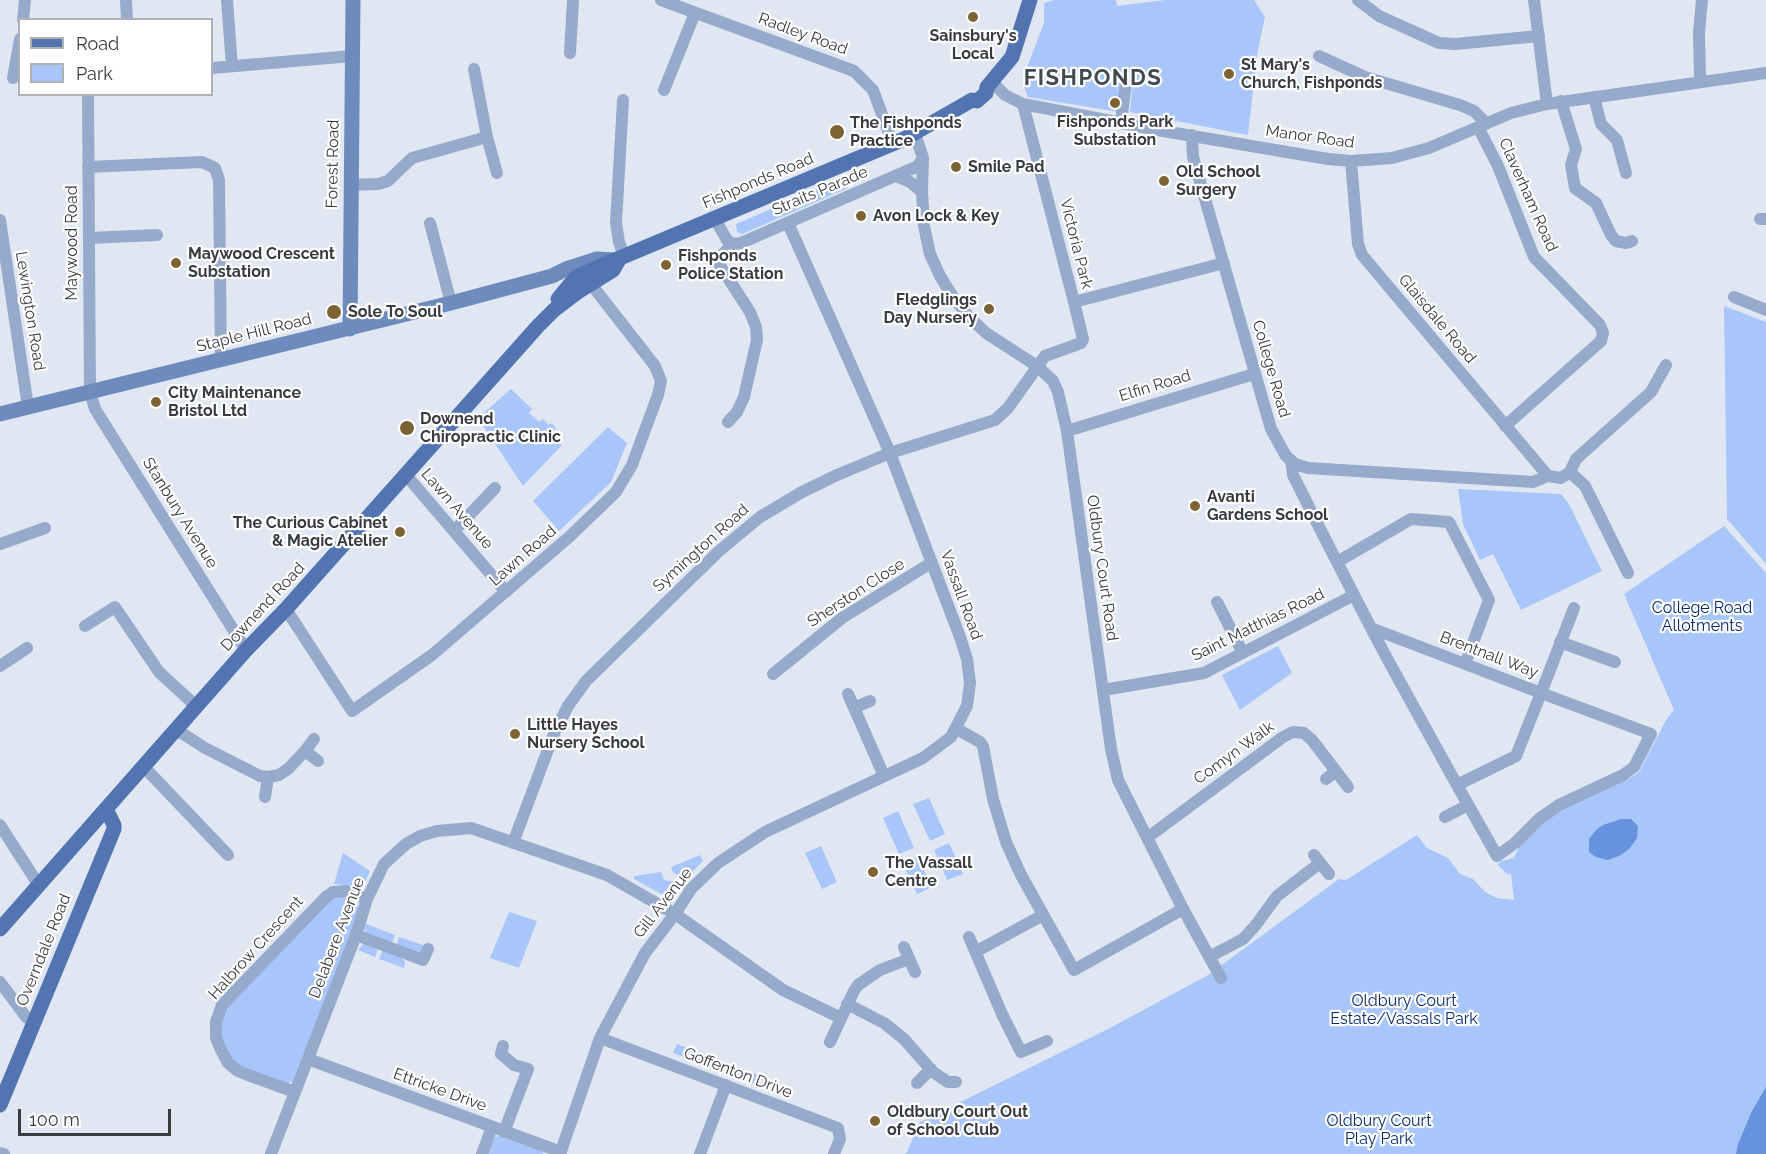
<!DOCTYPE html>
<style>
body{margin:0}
#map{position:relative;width:1766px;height:1154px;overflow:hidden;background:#e0e7f3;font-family:Raleway,sans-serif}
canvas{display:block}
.legend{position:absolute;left:18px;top:18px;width:195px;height:78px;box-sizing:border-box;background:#fff;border:2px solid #afb1b3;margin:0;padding:8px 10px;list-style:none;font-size:18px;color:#383b40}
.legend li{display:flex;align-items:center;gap:12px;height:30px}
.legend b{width:30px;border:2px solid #afb1b3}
.scale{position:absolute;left:18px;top:1109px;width:153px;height:27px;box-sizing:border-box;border:3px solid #383b40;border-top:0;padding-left:8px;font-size:18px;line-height:21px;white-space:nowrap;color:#383b40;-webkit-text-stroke:4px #fff;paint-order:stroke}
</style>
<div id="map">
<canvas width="1766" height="1154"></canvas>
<ul class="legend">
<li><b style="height:8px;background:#5275b2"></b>Road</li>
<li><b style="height:16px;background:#a8c6f9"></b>Park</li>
</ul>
<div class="scale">100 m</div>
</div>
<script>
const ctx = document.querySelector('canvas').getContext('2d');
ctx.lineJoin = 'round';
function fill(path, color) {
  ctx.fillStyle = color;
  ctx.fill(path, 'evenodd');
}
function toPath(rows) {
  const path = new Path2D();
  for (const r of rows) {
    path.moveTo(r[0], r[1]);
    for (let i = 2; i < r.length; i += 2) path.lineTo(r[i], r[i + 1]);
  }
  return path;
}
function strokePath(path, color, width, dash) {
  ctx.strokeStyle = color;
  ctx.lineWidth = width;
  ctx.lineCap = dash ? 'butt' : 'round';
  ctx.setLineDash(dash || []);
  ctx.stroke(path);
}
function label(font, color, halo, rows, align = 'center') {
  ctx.font = font + ' Raleway,sans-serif';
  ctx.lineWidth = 4.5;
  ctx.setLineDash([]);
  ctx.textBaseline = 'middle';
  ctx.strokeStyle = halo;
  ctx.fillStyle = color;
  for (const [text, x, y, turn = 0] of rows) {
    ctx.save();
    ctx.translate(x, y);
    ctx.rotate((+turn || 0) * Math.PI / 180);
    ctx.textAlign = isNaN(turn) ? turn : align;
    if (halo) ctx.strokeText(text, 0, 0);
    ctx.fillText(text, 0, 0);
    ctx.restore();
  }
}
const green = toPath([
 [1054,0,1116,0,1117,6,1165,0,1254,0,1265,17,1257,55,1248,135,1130,112,1133,79,1132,69,1124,71,1119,112,1028,97,1024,87,1023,78,1044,23,1044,3],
 [843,178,848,188,742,234,737,232,736,224],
 [1724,306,1766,322,1766,564,1727,519],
 [511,389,532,409,529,413,539,422,543,419,549,425,552,423,556,428,551,434,562,445,523,486,478,418],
 [608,427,627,443,611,482,559,531,533,501],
 [1458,489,1561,494,1569,504,1602,571,1521,610,1493,554,1480,560,1463,524],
 [1724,526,1766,573,1766,1154,906,1154,920,1122,1110,1028,1208,975,1339,879,1346,880,1417,835,1427,848,1448,858,1460,874,1473,879,1485,892,1497,898,1514,900,1511,874,1507,874,1498,865,1501,861,1514,858,1521,842,1542,823,1562,810,1610,785,1630,778,1639,772,1666,720,1674,710,1624,594],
 [1278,646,1292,673,1240,710,1222,675],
 [929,798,945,834,930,841,913,804],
 [898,811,914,848,899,854,883,818],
 [949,843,963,874,947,880,934,850],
 [821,846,837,882,822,889,805,853],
 [343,853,370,871,365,882,359,887,334,884],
 [700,855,703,861,684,880,673,872,671,867],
 [918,857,932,887,917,894,903,864],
 [661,872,664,880,680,883,668,894,661,894,634,879,634,876],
 [340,894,357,902,359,912,294,1081,285,1084,241,1067,230,1058,222,1048,220,1027,226,1008,334,896],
 [509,912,537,921,519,968,490,958],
 [366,924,395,935,392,943,367,934,364,929],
 [399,937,426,946,421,954,396,946],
 [363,944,378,948,375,957,358,950],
 [383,950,402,957,405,963,404,968,379,959],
 [677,1044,728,1063,722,1071,673,1053],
 [733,1065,758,1075,755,1084,726,1073],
 [504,1135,540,1150,544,1154,486,1154,495,1137]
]);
const water = toPath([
 [1621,819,1631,819,1638,826,1637,838,1630,848,1621,855,1608,860,1596,857,1589,852,1589,839,1597,829,1603,825],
 [1766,1087,1766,1154,1736,1154,1738,1144,1752,1111]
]);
const minor = toPath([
 [126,0,127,20],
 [227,0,232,66],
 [661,0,854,71,873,90,893,144],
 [1358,0,1379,16,1439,43,1455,44,1539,36],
 [1534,0,1547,104],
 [23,20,25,0],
 [570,53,573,0],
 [1319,56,1365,77,1460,105,1474,111,1486,123],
 [212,68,352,56],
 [474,69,487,137,497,173],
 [13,78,20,39],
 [1700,81,1699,32,1702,0],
 [992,82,1005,95,1023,104,1163,131,1328,159,1351,161,1392,158,1429,148,1511,113,1547,104,1766,73],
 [664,90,695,13],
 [88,94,90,392,95,409,246,650],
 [1594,97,1601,124,1617,140,1626,173],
 [623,100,616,223,619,242,624,256],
 [1561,101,1576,149,1571,165,1575,188,1596,203,1611,235,1616,241,1626,243,1632,241],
 [1121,122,1127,75],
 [1478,127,1498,166,1534,257,1600,325,1603,333,1601,341,1505,426],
 [1192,135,1193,157,1271,429,1286,456,1295,464,1308,468,1533,482,1548,476,1561,478,1570,472,1576,459,1651,392,1666,365],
 [923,158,922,192,924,226,930,254,940,276,953,297,969,317,986,333,1037,366,1053,381,1058,392,1067,431,1111,749,1118,780,1183,909,1221,978],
 [1351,161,1358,244,1362,255,1548,476],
 [88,167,202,162,215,168,219,180,221,360],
 [896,176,910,182,922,192],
 [350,185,378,184,388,181,412,158,487,137],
 [715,219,727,240,732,244,741,243,918,166,923,158,915,134],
 [1760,219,1766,219],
 [0,220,28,407],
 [430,223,451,303],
 [89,238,157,235],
 [1734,297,1766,310],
 [1074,302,1224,263],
 [728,422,737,412,744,397,757,340,756,327,750,312,719,264,719,259,732,244],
 [1067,431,1254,374],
 [1291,460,1293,475,1311,511,1337,562,1371,628,1389,662,1457,785,1516,756,1541,693,1371,628],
 [1570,472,1585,486,1628,573],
 [406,475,506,592],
 [454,531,495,488],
 [0,544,45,528],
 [1337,562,1411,519,1449,522,1489,600,1465,664],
 [1217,602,1243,653],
 [286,609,352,711,432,655,568,538,616,492,632,465,658,395,661,381,655,366,591,284],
 [85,626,115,607,159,672,197,707],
 [1560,642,1615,662],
 [0,666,27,648],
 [773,674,842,618,931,563],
 [1103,690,1204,673,1354,595],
 [848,694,884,776],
 [854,708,870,701],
 [957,729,980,742,983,746,993,799,1006,842,1021,875,1074,970,1183,909],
 [177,730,205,748,260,776,268,777,279,775,288,769,305,751,314,739],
 [305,751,318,761],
 [144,767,228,855],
 [1326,779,1336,771],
 [1457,785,1497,856,1515,843,1539,819,1559,805,1623,775,1634,767,1651,734,1541,693,1574,608],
 [265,797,268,777],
 [1445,817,1468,805],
 [0,825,38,884],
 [1147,838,1283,737,1293,732,1304,733,1312,740,1348,787],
 [513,843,555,731,568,706,586,681,718,552,760,517,802,492,837,475,890,453,995,420,1008,408,1045,356,1081,343,1083,339,1074,302,1023,104],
 [1314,855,1329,874],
 [356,935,423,960,428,949],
 [969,937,1002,1014,1021,1052,1047,1041],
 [904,947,915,972],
 [977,951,1043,915],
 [1209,957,1243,939,1255,926,1277,896,1320,863],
 [0,982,26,1017,34,1022],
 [847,1004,884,1023,904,1039,933,1072,948,1082,956,1082],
 [600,1038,838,1128,840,1139,834,1154],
 [830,1042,854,991,858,985,880,970,909,959],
 [503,1046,501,1054,514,1065,528,1069,504,1132],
 [308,1059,561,1152],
 [917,1083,931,1069],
 [295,1092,248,1075,238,1071,228,1063,221,1050,216,1038,216,1022,222,1005,326,897,333,892,346,891,367,899],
 [0,1153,4,1154],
 [271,1154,356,935,367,899,384,864,406,844,420,836,437,831,471,828,607,875,675,914,783,990,841,1018],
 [482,1154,492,1127],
 [560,1154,600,1038,645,953,675,914,691,889,718,863,765,832,923,758,951,737,967,706,970,683,967,659,960,637,890,453,788,223],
 [700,1154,726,1085]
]);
const secondary = toPath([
 [350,329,353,0],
 [0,414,451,303,552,276,566,269,597,259,614,260]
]);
const primary = toPath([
 [558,299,576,277,596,268,904,139,972,100,977,101,986,93,987,87,1012,57,1030,0],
 [0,929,246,650,286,609,538,326,554,310,579,291,613,270,620,258],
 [0,1105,114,829,114,825,106,809]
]);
const markers = [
 [973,17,6,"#7c6334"],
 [1229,74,6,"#7c6334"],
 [1115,103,6,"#7c6334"],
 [837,132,8,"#7c6334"],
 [956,167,6,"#7c6334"],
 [1164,181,6,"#7c6334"],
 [861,216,6,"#7c6334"],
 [176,263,6,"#7c6334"],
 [666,265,6,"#7c6334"],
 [989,309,6,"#7c6334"],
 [334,312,8,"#7c6334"],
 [156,402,6,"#7c6334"],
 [407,428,8,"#7c6334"],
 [1195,506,6,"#7c6334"],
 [400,532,6,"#7c6334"],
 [515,734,6,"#7c6334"],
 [873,872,6,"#7c6334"],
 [875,1121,6,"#7c6334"]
];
const streetNames = [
 ["Radley Road",803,34,20],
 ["Manor Road",1310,137,8],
 ["Forest Road",333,164,-89],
 ["Fishponds Road",758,181,-23],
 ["Straits Parade",820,191,-23],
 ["Claverham Road",1528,195,66],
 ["Maywood Road",72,243,-90],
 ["Victoria Park",1076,244,76],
 ["Lewington Road",30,311,81],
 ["Glaisdale Road",1437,319,50],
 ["Staple Hill Road",254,333,-14],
 ["College Road",1271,369,74],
 ["Elfin Road",1155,386,-17],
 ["Lawn Avenue",457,509,49],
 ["Stanbury Avenue",180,513,58],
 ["Symington Road",701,548,-42],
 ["Lawn Road",523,556,-41],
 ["Oldbury Court Road",1102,568,82],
 ["Sherston Close",856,593,-33],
 ["Vassall Road",961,595,70],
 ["Downend Road",263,607,-47],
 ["Saint Matthias Road",1258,625,-26],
 ["Brentnall Way",1489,655,21],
 ["Comyn Walk",1234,753,-36],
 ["Gill Avenue",663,903,-52],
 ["Delabere Avenue",337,938,-69],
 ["Halbrow Crescent",256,948,-48],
 ["Overndale Road",44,950,-68],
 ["Goffenton Drive",738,1073,21],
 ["Ettricke Drive",440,1090,20]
];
const poiNames = [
 ["Sainsbury's",973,36,"center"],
 ["Local",973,54,"center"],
 ["St Mary's",1241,65],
 ["Church, Fishponds",1241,83],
 ["Fishponds Park",1115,122,"center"],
 ["Substation",1115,140,"center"],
 ["The Fishponds",850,123],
 ["Practice",850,141],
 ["Smile Pad",968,167],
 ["Old School",1176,172],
 ["Surgery",1176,190],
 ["Avon Lock & Key",873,216],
 ["Maywood Crescent",188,254],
 ["Substation",188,272],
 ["Fishponds",678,256],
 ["Police Station",678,274],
 ["Fledglings",977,300,"right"],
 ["Day Nursery",977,318,"right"],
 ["Sole To Soul",348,312],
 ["City Maintenance",168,393],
 ["Bristol Ltd",168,411],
 ["Downend",420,419],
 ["Chiropractic Clinic",420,437],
 ["Avanti",1207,497],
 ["Gardens School",1207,515],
 ["The Curious Cabinet",388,523,"right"],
 ["& Magic Atelier",388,541,"right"],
 ["Little Hayes",527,725],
 ["Nursery School",527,743],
 ["The Vassall",885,863],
 ["Centre",885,881],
 ["Oldbury Court Out",887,1112],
 ["of School Club",887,1130]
];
const parkNames = [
 ["College Road",1702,608],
 ["Allotments",1702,626],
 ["Oldbury Court",1404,1001],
 ["Estate/Vassals Park",1404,1019],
 ["Oldbury Court",1379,1121],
 ["Play Park",1379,1139]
];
const districtNames = [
 ["FISHPONDS",1093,78]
];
fill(green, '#a8c6f9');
fill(water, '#6792dd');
strokePath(minor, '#96aacc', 12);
strokePath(secondary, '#6e8bbe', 15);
strokePath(primary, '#5275b2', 15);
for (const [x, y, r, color] of markers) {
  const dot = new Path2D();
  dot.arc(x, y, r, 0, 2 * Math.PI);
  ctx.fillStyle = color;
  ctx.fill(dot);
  strokePath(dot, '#fff', 2);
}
label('16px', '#383b40', '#fff', streetNames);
label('bold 16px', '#383b40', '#fff', poiNames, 'left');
label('16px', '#062a6c', '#fff', parkNames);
ctx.letterSpacing = '1.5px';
label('bold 22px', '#434953', '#fff', districtNames);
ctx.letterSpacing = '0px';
</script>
